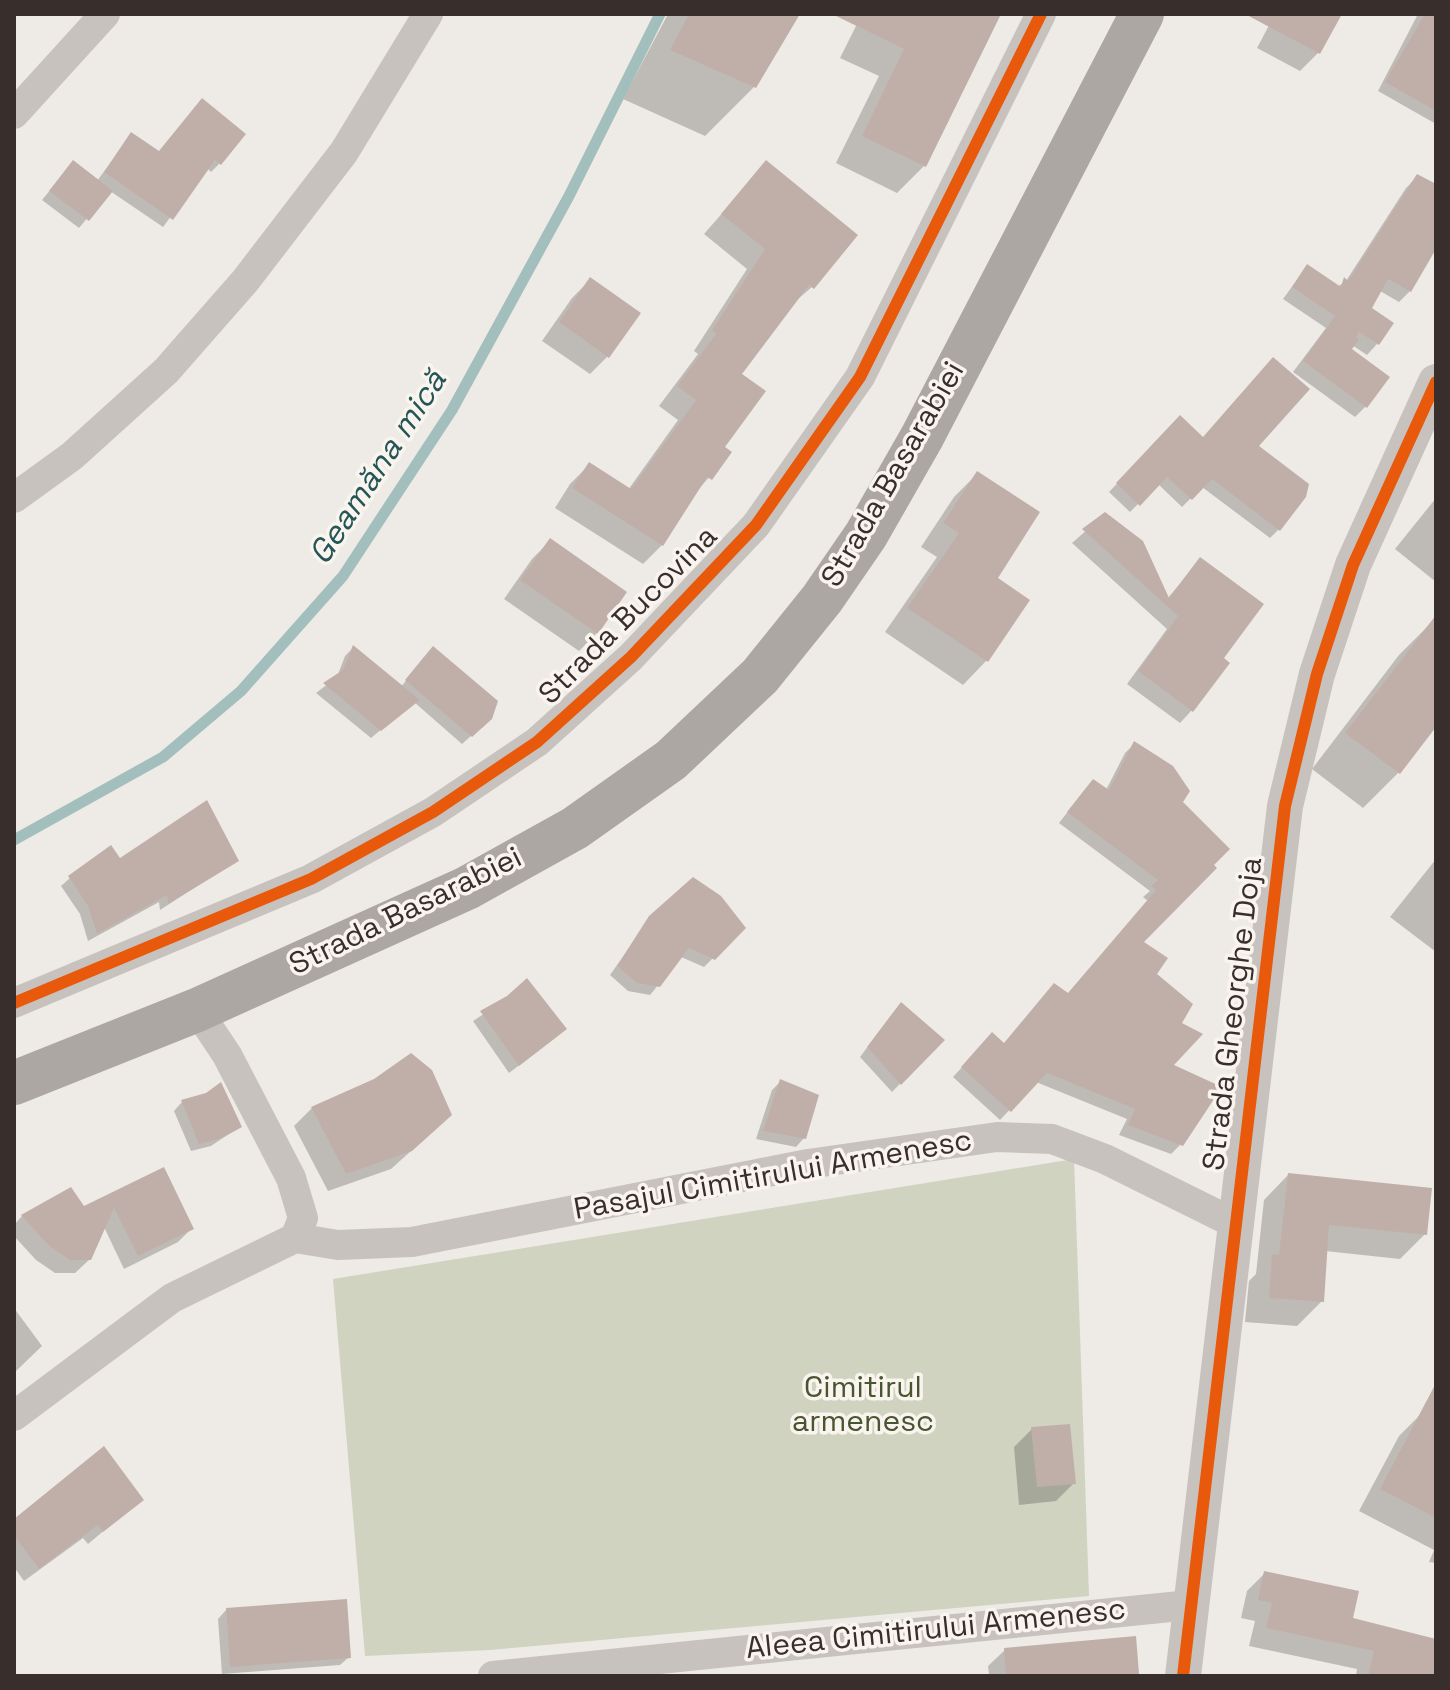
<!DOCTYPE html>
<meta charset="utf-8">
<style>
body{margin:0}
#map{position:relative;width:1450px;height:1690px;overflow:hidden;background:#eeeae5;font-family:"Space Grotesk",sans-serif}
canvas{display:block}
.frame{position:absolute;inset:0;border:16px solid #382f2c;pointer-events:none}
</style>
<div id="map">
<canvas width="1450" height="1690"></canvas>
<div class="frame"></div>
</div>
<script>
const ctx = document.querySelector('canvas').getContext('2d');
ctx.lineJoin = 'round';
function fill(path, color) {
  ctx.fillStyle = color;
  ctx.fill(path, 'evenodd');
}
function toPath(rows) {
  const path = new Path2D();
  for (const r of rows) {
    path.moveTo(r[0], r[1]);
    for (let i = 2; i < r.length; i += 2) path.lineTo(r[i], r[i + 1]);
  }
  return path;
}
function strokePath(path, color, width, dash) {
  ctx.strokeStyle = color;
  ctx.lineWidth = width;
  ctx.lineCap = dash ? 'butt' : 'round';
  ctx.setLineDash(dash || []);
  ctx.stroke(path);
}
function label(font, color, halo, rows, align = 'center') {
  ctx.font = font + ' "Space Grotesk",sans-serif';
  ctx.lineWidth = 7;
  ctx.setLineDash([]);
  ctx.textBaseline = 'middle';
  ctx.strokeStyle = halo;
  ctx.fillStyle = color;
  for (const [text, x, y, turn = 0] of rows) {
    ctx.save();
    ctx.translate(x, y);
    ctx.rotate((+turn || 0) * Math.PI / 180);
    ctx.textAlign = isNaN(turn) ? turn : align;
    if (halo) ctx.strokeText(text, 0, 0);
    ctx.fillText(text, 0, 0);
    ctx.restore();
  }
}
const green = toPath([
 [1074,1159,1089,1596,490,1650,365,1656,333,1279]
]);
const shadow = toPath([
 [668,14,797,14,754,87,705,136,623,99],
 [862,14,992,14,924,166,897,193,836,163,879,76,840,58],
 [1275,14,1340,14,1318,53,1300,71,1257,48],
 [1418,14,1436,14,1436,124,1378,91],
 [194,109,220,163,211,172,207,168,163,227,110,191,79,228,42,200,73,162,97,181,131,135,158,153],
 [766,163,812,287,791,305,740,375,723,448,730,453,692,497,662,545,643,564,555,508,570,484,589,465,628,490,678,420,659,406,698,354,694,351,747,269,704,234],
 [1417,177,1436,186,1436,245,1410,291,1399,302,1380,291,1370,309,1377,344,1367,355,1352,345,1349,350,1366,406,1355,417,1293,372,1326,328,1283,299,1307,266,1337,287,1346,281,1406,188],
 [590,280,608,356,590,374,542,341,572,298],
 [1180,418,1202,439,1256,447,1279,529,1270,538,1202,487,1182,507,1158,484,1130,512,1109,492],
 [977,474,995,579,1028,600,986,661,963,685,885,632,937,557,921,547,954,497],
 [1436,498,1436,582,1395,549],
 [1105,514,1167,599,1200,560,1221,659,1192,710,1180,723,1127,684,1167,629,1072,543],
 [550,541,625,593,597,633,579,651,504,599,532,559],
 [1434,620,1436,724,1398,773,1363,808,1312,769,1399,655],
 [353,648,401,687,424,657,481,727,462,744,414,702,371,738,316,693,337,677,345,656],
 [1134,744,1181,802,1227,849,1141,942,1179,1024,1171,1065,1181,1144,1171,1154,1119,1135,1127,1119,1036,1082,1000,1120,953,1077,983,1044,1004,1045,1067,995,1148,901,1143,897,1150,891,1059,823,1084,791,1106,790,1125,753],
 [1436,859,1436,952,1390,917],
 [120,861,236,861,160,910,159,902,88,941,80,914,61,886,70,878],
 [651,917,713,958,704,967,681,957,650,995,628,991,610,975],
 [508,998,556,1037,509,1073,473,1021],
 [893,1013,942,1040,892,1092,860,1057],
 [781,1081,804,1138,796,1147,756,1139,772,1090],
 [182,1102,239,1127,211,1146,191,1151,174,1111],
 [312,1108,431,1133,391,1169,328,1191,294,1126],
 [163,1169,192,1228,178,1242,124,1269,104,1227,90,1259,75,1273,55,1273,36,1260,14,1236,14,1225,22,1216,70,1190,84,1209],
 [1288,1175,1425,1234,1400,1259,1325,1251,1322,1301,1297,1326,1245,1322,1249,1281,1256,1274,1264,1200],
 [14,1308,42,1346,14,1373],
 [1421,1414,1436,1422,1436,1563,1429,1562,1434,1550,1359,1511,1399,1436],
 [1032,1429,1074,1483,1056,1501,1019,1505,1014,1447],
 [142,1499,88,1544,83,1538,24,1581,14,1567,14,1521],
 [1265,1573,1350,1620,1436,1641,1431,1676,1356,1676,1357,1669,1249,1646,1255,1621,1241,1618,1247,1591],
 [226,1610,349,1657,340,1665,222,1674,218,1619],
 [1005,1650,1137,1673,973,1676,989,1674,988,1666]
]);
const stream = toPath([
 [14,840,163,757,241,691,343,576,452,410,569,196,660,14]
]);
const building = toPath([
 [689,14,800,14,756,88,670,50],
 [832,14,1001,14,926,167,862,136,904,49],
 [1245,14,1342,14,1320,54],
 [1425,14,1436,14,1436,111,1385,82],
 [202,98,246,134,221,165,215,160,173,220,104,172,131,132,159,151],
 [73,160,113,191,89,221,49,191],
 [766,160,858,235,814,289,809,285,742,374,766,391,725,447,732,452,712,480,707,477,663,546,572,488,589,462,631,489,696,400,677,386,716,334,712,330,765,249,721,214],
 [1417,174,1436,184,1436,249,1411,292,1388,279,1372,308,1394,323,1379,345,1359,332,1356,338,1359,340,1352,349,1390,377,1367,408,1303,361,1335,316,1292,287,1307,264,1341,287,1344,277,1348,281],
 [590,277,641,313,609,358,559,322],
 [1273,357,1310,389,1259,446,1309,484,1306,497,1280,531,1212,479,1192,500,1167,477,1140,506,1116,483,1180,415,1203,437],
 [977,471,1040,512,998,578,1030,600,988,662,907,608,959,533,943,523],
 [1105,512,1143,541,1169,598,1200,557,1264,604,1224,658,1230,663,1193,712,1138,671,1178,616,1082,529],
 [550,538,627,592,598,634,520,580],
 [1436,615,1436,727,1400,774,1345,733],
 [353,645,420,700,381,731,323,683,343,670],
 [433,646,498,701,492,719,472,737,405,680],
 [1134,741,1173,766,1190,791,1183,802,1230,849,1214,865,1217,868,1144,942,1168,958,1157,974,1193,1004,1182,1023,1203,1034,1174,1065,1222,1087,1183,1146,1128,1125,1135,1109,1047,1073,1011,1112,961,1067,992,1032,1004,1043,1054,983,1068,993,1156,890,1151,886,1158,880,1067,812,1093,779,1109,790],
 [207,800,239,861,168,904,167,895,97,934,88,906,68,876,111,845,120,858],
 [693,877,721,896,746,928,715,960,689,948,660,987,637,983,617,966,649,916],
 [527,978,567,1029,519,1066,480,1011,507,996],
 [901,1002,945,1040,901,1085,867,1047],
 [411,1053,432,1070,452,1115,412,1151,346,1174,311,1107,374,1079],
 [780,1079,819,1095,806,1139,763,1131],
 [221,1082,242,1127,222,1138,199,1144,181,1100,206,1093],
 [164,1167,194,1229,138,1256,114,1208,91,1260,70,1260,49,1246,21,1215,71,1187,84,1206],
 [1288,1173,1432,1188,1427,1235,1329,1225,1324,1302,1269,1298,1272,1254,1279,1255],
 [1436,1383,1436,1518,1380,1489],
 [1070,1424,1076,1484,1037,1487,1031,1427],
 [104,1446,144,1500,103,1532,98,1525,39,1569,14,1535,14,1519],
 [1264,1571,1359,1591,1353,1618,1436,1639,1436,1676,1368,1676,1374,1651,1266,1628,1272,1603,1258,1600],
 [347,1599,351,1658,230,1667,226,1608],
 [1136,1636,1139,1674,1006,1676,1004,1648]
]);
const minor = toPath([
 [14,114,105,14],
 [14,498,72,456,166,371,245,281,344,152,428,14],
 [14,1003,311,879,433,812,537,742,631,657,756,525,860,377,1041,14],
 [295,1238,338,1245,412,1242,808,1164,997,1137,1052,1139,1105,1159,1234,1223],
 [14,1416,172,1298,295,1238,303,1218,291,1178,227,1055,197,1010],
 [493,1676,1190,1605]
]);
const tertiary = toPath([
 [1183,1676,1285,806,1317,674,1353,565,1436,382]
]);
const primary = toPath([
 [14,1083,197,1010,467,888,575,828,671,760,760,676,822,599,866,535,922,437,1142,14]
]);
const cycleway = toPath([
 [14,1003,311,879,433,812,537,742,631,657,756,525,860,377,1041,14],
 [1183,1676,1285,806,1317,674,1353,565,1436,382]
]);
const streetNames = [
 ["Strada Basarabiei",894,475,-60],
 ["Strada Bucovina",629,616,-45],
 ["Strada Basarabiei",406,912,-26],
 ["Strada Gheorghe Doja",1234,1014,-83],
 ["Pasajul Cimitirului Armenesc",773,1176,-10],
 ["Aleea Cimitirului Armenesc",936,1630,-6]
];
const parkNames = [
 ["Cimitirul",863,1389],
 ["armenesc",863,1423]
];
const waterNames = [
 ["Geamăna mică",379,468,-57]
];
fill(green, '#d0d3c0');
fill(shadow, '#0003');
strokePath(stream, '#a2bfbe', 11);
fill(building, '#c0afa8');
strokePath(minor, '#c7c2be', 30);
strokePath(tertiary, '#c7c2be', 36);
strokePath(primary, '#aca7a3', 44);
strokePath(cycleway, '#e8590c', 12);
label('30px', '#382f2c', '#f9f4ee', streetNames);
label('30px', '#485531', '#f9f4ee', parkNames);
label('italic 32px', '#245557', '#f9f4ee', waterNames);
</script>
